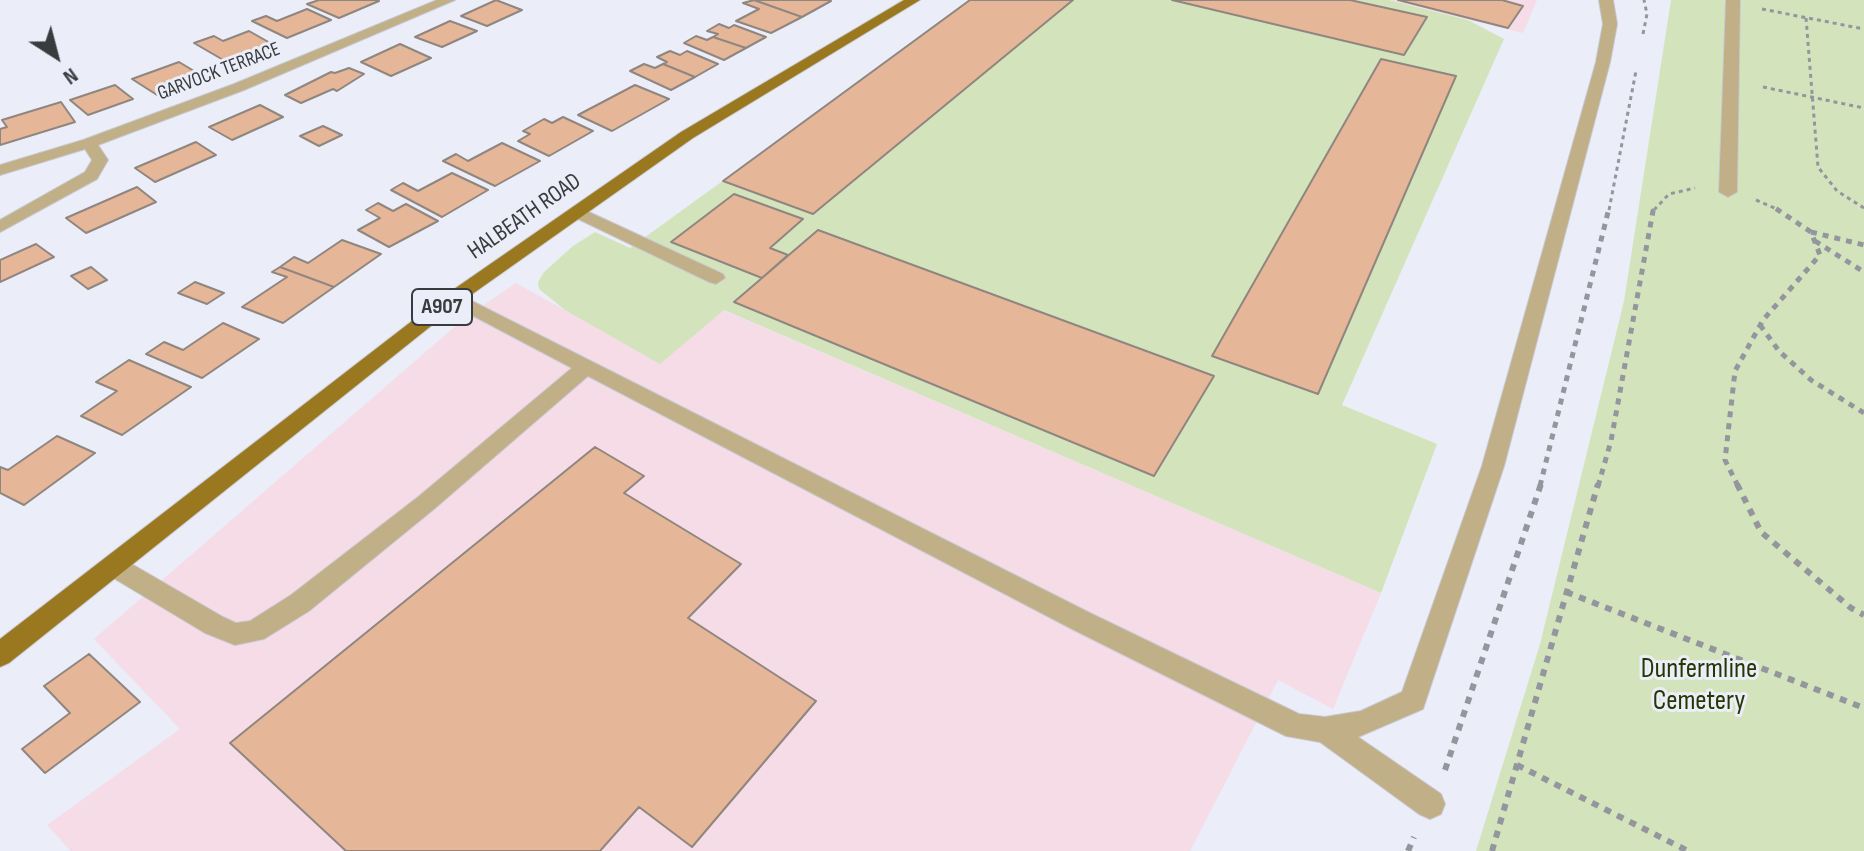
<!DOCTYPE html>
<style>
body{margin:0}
#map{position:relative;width:1864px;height:851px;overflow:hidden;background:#ebedf8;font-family:"Sofia Sans Condensed",sans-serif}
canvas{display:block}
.north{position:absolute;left:16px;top:16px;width:80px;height:80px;-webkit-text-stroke:6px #ebedf8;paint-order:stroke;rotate:144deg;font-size:22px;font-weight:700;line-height:32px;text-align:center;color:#3a3b3f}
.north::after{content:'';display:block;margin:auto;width:28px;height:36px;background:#3a3b3f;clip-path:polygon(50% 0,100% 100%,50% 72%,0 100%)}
</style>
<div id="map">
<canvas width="1864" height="851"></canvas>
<div class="north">N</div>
</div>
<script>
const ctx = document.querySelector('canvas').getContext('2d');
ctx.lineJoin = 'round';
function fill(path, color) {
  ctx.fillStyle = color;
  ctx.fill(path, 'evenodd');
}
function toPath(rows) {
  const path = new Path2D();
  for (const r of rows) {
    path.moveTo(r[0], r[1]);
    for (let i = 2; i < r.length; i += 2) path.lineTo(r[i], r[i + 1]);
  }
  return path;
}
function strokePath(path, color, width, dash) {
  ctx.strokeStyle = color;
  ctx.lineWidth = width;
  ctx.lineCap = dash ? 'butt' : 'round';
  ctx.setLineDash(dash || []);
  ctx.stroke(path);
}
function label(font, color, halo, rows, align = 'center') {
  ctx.font = font + ' "Sofia Sans Condensed",sans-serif';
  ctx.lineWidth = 6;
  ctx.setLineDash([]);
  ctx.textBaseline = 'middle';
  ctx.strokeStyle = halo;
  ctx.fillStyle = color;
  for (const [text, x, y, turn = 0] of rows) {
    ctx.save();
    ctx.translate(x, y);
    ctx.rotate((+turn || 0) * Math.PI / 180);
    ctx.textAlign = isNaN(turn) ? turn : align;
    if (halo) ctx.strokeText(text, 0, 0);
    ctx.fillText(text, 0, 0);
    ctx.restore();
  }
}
const commercial = toPath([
 [1389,0,1537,0,1523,33],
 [516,283,570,313,723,310,1381,593,1333,709,1278,680,1190,851,71,851,47,825,180,729,94,639,466,317]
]);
const green = toPath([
 [973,0,1389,0,1468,20,1504,39,1342,405,1437,444,1381,593,724,310,660,364,565,310,539,289,538,282,544,272,573,246,595,232,630,248],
 [1671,0,1864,0,1864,851,1476,851,1540,644,1624,301]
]);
const building = toPath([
 [319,0,375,0,379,1,339,18,307,4,319,0],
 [496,0,522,10,487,26,461,16,496,0],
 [754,0,802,17,771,33,736,21,759,9,743,3,754,0],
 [754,0,828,0,831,1,802,17,754,0],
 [970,0,1073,0,813,214,723,181,970,0],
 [1172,0,1350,0,1427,17,1404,55,1172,0],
 [1398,0,1502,0,1523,6,1508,28,1398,0],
 [307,9,331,20,287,38,252,21,266,16,277,21,307,9],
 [450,21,477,31,442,47,415,37,450,21],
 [719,24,729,28,734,25,766,37,746,48,713,37,718,34,707,31,719,24],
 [249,31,272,44,225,61,194,43,214,36,223,41,249,31],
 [696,36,707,40,713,37,746,48,724,60,684,43,696,36],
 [400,44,431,58,391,76,361,62,400,44],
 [670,51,680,55,687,51,718,64,695,77,663,64,667,62,657,57,670,51],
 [1381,59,1456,76,1318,394,1212,356,1381,59],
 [179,62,204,77,157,95,132,79,179,62],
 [644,64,655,68,663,64,695,77,671,90,630,71,644,64],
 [349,68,364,74,337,91,333,89,301,103,285,95,331,72,335,73,349,68],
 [115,85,133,99,88,115,70,100,115,85],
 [635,85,669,99,612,131,578,115,635,85],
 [61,102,75,122,0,145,0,129,7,127,2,120,61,102],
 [260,105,283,117,232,140,209,127,260,105],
 [563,117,593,131,549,156,518,141,530,134,523,131,544,119,552,123,563,117],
 [323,126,342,135,319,146,300,136,323,126],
 [196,142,216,155,155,182,135,168,196,142],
 [502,143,540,161,495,186,443,161,456,154,468,161,502,143],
 [452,173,488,190,442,217,391,190,403,183,418,191,452,173],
 [137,187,156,202,86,233,66,218,137,187],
 [734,194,803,219,770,248,788,255,762,278,671,242,734,194],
 [378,203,393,211,406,204,438,221,389,247,358,230,380,218,366,210,378,203],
 [818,230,1214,376,1154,476,734,302,818,230],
 [342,240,381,254,334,287,280,267,294,257,308,263,342,240],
 [36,244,54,257,0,282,0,260,36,244],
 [91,267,107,280,88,289,71,276,91,267],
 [280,267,334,287,283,323,242,307,287,277,272,272,280,267],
 [195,282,224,293,207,304,178,293,195,282],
 [223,323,259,339,202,378,146,354,164,342,183,350,223,323],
 [129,360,191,387,122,435,81,416,117,391,96,382,129,360],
 [57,436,95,453,24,505,0,493,0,467,8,470,57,436],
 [595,447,644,476,624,493,741,564,688,618,816,701,692,847,639,807,600,851,346,851,230,743,595,447],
 [89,654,140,702,45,773,22,749,70,713,44,686,89,654]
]);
const pathFar2 = toPath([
 [1762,9,1864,29],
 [1806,18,1818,167,1837,191,1864,208],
 [1643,34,1647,14,1644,0],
 [1763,87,1864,108],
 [1756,200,1779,210],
 [1609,210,1636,71],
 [1654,210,1669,194,1695,188]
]);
const pathFar1 = toPath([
 [1811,232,1864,245],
 [1815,241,1864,272],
 [1760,325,1779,351,1811,380,1864,413],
 [1540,486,1609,208],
 [1598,486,1611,441,1653,211,1656,208],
 [1738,486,1725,460,1735,371,1763,320,1820,255,1811,232,1775,208]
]);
const path = toPath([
 [1737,484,1761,532,1851,608,1864,615],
 [1566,592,1864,708],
 [1517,765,1688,851],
 [1445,770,1541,484],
 [1408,851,1414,837],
 [1492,851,1598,484]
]);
const service = toPath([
 [1599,0,1613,0,1617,24,1610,62,1504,466,1423,709,1358,737,1441,794,1445,804,1441,814,1430,819,1419,814,1320,742,1286,736,1072,629,588,376,434,509,309,611,264,639,235,645,205,633,105,573,102,566,105,559,114,556,123,559,223,617,236,623,250,621,291,595,418,497,572,368,447,302,444,298,454,292,1090,613,1299,714,1325,717,1361,711,1402,692,1482,466,1596,62,1603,24,1599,0],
 [1726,0,1740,0,1737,192,1728,197,1719,192,1726,0],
 [578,207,723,274,725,278,716,284,709,282,572,216,569,212,572,208,578,207]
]);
const minor = toPath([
 [437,0,455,0,244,90,98,145,108,160,97,179,0,232,0,220,85,172,92,160,85,149,0,175,0,165,83,140,234,84,437,0]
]);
const primary = toPath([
 [904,0,920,0,693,138,461,302,9,663,0,667,0,639,447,294,681,132,904,0]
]);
const farStreetnames = [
 ["GARVOCK TERRACE",219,72,-21]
];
const shields = [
 [442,307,60]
];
const shieldNames = [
 ["A907",442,307]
];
const streetNames = [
 ["HALBEATH ROAD",525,217,-35]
];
const nearParknames = [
 ["Dunfermline",1699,670],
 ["Cemetery",1699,702]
];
fill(commercial, '#f5dce7');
fill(green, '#d3e4bd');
fill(building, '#e6b698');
strokePath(building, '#8f8680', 2);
strokePath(service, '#c8c9d3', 2);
strokePath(minor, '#c8c9d3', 2);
strokePath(primary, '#c8c9d3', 2);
strokePath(pathFar2, '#94959d', 3, [4, 4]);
strokePath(pathFar1, '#94959d', 5, [6, 6]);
strokePath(path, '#94959d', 6, [7, 7]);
fill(service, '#c1af87');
fill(minor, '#c1af87');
fill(primary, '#9a7820');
label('20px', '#3a3b3f', '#ebedf8', farStreetnames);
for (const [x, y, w] of shields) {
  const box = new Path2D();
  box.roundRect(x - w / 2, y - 18, w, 36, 6);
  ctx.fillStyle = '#ebedf8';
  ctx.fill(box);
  strokePath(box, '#3a3b3f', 2);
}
label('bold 22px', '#3a3b3f', null, shieldNames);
label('24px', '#3a3b3f', '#ebedf8', streetNames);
label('28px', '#253600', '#ebedf8', nearParknames);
</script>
